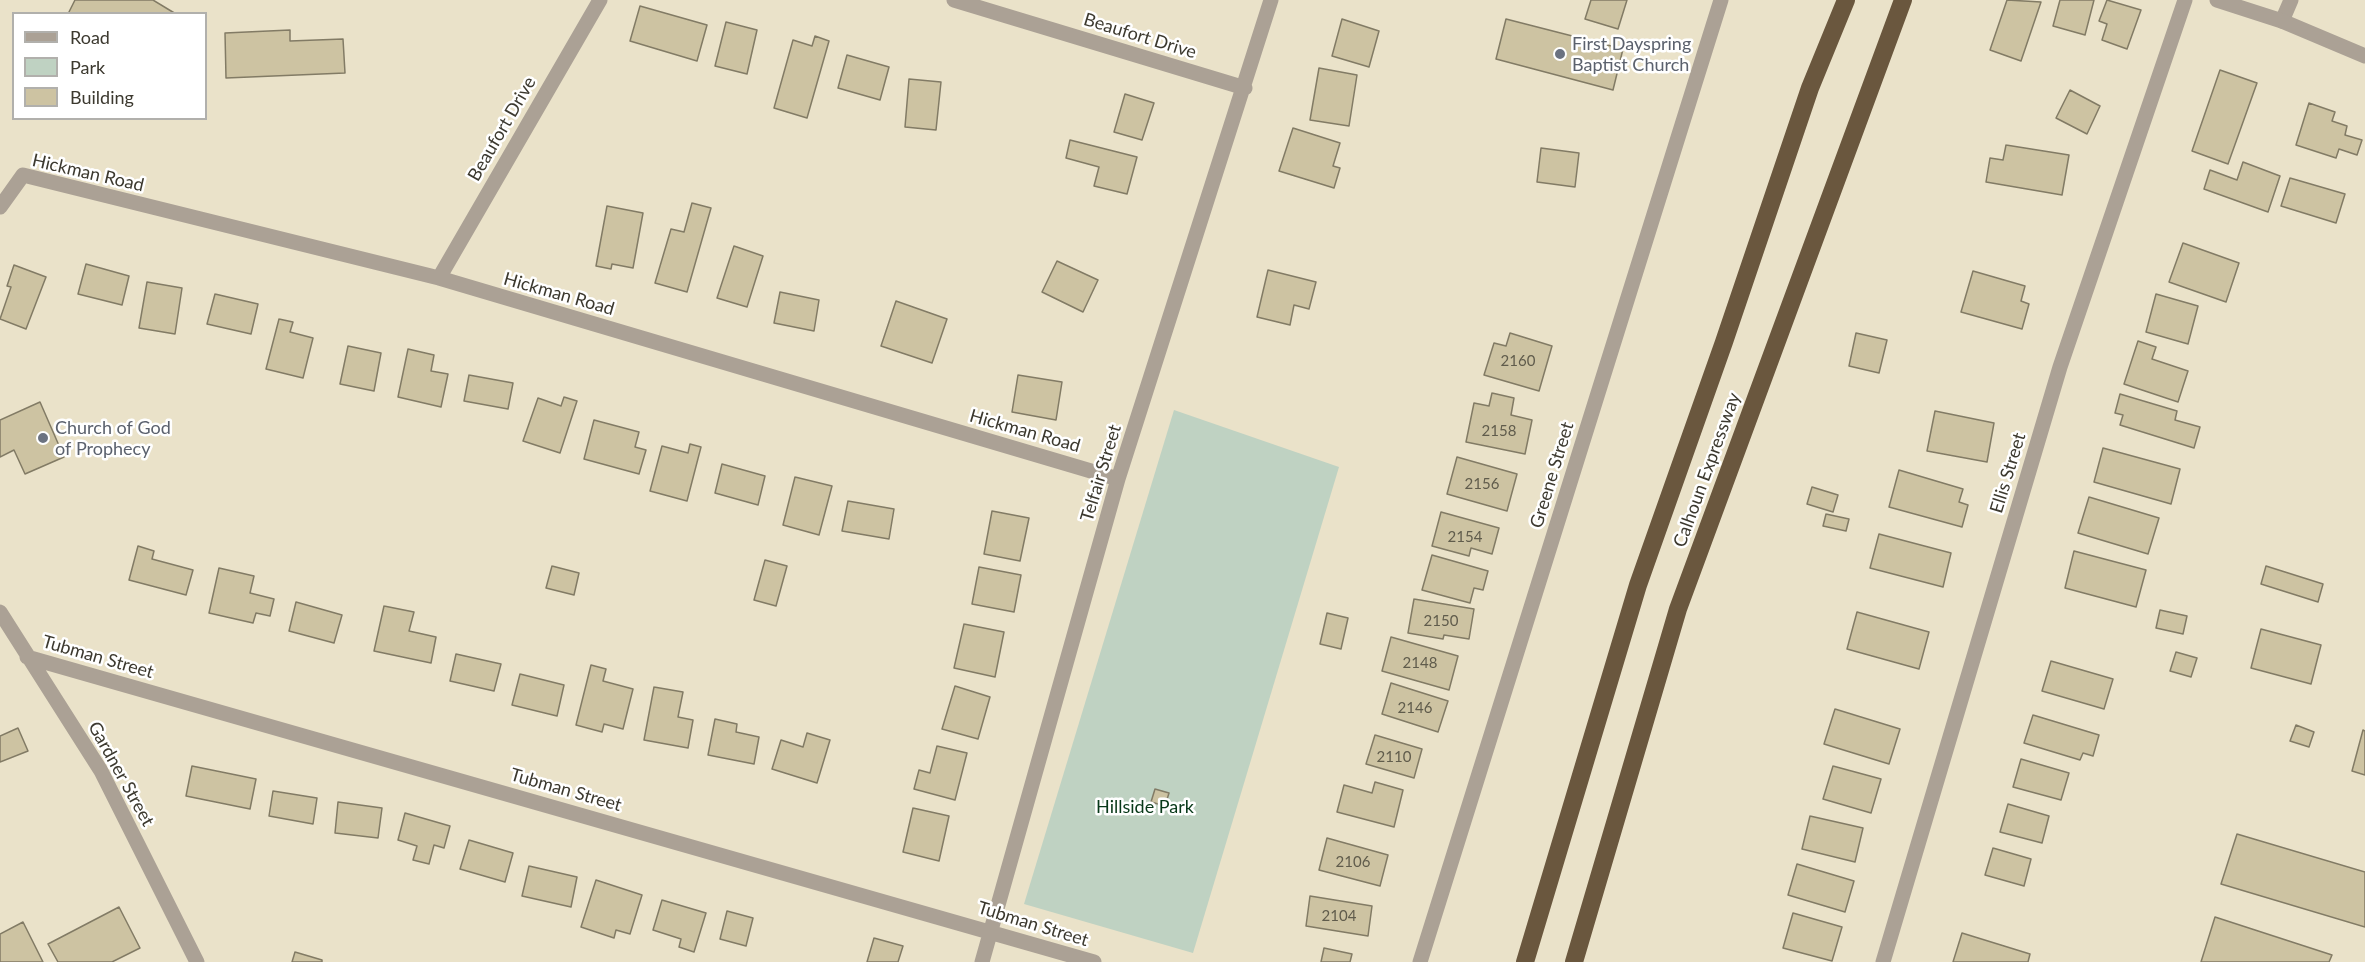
<!DOCTYPE html>
<style>
body{margin:0}
#map{position:relative;width:2365px;height:962px;overflow:hidden;background:#eae2c9;font-family:Lato,sans-serif}
canvas{display:block}
.legend{position:absolute;left:12px;top:12px;width:195px;height:108px;box-sizing:border-box;background:#fff;border:2px solid #b1b0ac;margin:0;padding:8px 10px;list-style:none;font-size:18px;color:#3c392f}
.legend li{display:flex;align-items:center;gap:12px;height:30px}
.legend b{width:30px;border:2px solid #b1b0ac}
</style>
<div id="map">
<canvas width="2365" height="962"></canvas>
<ul class="legend">
<li><b style="height:8px;background:#aba195"></b>Road</li>
<li><b style="height:16px;background:#bfd2c2"></b>Park</li>
<li><b style="height:16px;background:#cdc3a2"></b>Building</li>
</ul>
</div>
<script>
const ctx = document.querySelector('canvas').getContext('2d');
ctx.lineJoin = 'round';
function fill(path, color) {
  ctx.fillStyle = color;
  ctx.fill(path, 'evenodd');
}
function toPath(rows) {
  const path = new Path2D();
  for (const r of rows) {
    path.moveTo(r[0], r[1]);
    for (let i = 2; i < r.length; i += 2) path.lineTo(r[i], r[i + 1]);
  }
  return path;
}
function strokePath(path, color, width, dash) {
  ctx.strokeStyle = color;
  ctx.lineWidth = width;
  ctx.lineCap = dash ? 'butt' : 'round';
  ctx.setLineDash(dash || []);
  ctx.stroke(path);
}
function label(font, color, halo, rows, align = 'center') {
  ctx.font = font + ' Lato,sans-serif';
  ctx.lineWidth = 5;
  ctx.setLineDash([]);
  ctx.textBaseline = 'middle';
  ctx.strokeStyle = halo;
  ctx.fillStyle = color;
  for (const [text, x, y, turn = 0] of rows) {
    ctx.save();
    ctx.translate(x, y);
    ctx.rotate((+turn || 0) * Math.PI / 180);
    ctx.textAlign = isNaN(turn) ? turn : align;
    if (halo) ctx.strokeText(text, 0, 0);
    ctx.fillText(text, 0, 0);
    ctx.restore();
  }
}
const green = toPath([
 [1174,410,1339,467,1193,953,1024,904]
]);
const building = toPath([
 [75,0,153,0,176,14,68,14,75,0],
 [1591,0,1627,0,1618,29,1585,19,1591,0],
 [2007,0,2041,2,2021,61,1990,50,2007,0],
 [2060,0,2094,0,2085,35,2053,26,2060,0],
 [2107,0,2141,10,2127,49,2102,40,2107,24,2099,21,2107,0],
 [640,6,707,25,697,61,630,41,640,6],
 [1342,19,1379,31,1369,67,1332,56,1342,19],
 [1506,19,1623,49,1613,90,1496,59,1506,19],
 [726,22,757,30,747,74,715,66,726,22],
 [290,30,290,41,343,39,345,73,226,78,225,33,290,30],
 [815,36,829,41,807,118,774,108,793,40,812,46,815,36],
 [847,55,889,67,880,100,838,88,847,55],
 [1319,68,1357,75,1349,126,1310,120,1319,68],
 [2220,70,2257,83,2228,164,2192,151,2220,70],
 [909,79,941,82,936,130,905,127,909,79],
 [2070,90,2100,106,2087,134,2056,118,2070,90],
 [1125,94,1154,103,1142,140,1114,132,1125,94],
 [2309,103,2335,112,2332,121,2347,126,2345,135,2362,140,2357,155,2339,149,2336,158,2296,145,2309,103],
 [1293,128,1340,143,1333,166,1340,168,1334,188,1279,171,1293,128],
 [1070,140,1137,157,1127,194,1094,186,1099,167,1066,158,1070,140],
 [2006,145,2069,155,2062,195,1986,182,1990,158,2003,160,2006,145],
 [1541,148,1579,153,1575,187,1537,182,1541,148],
 [2243,162,2280,176,2268,212,2204,189,2210,170,2237,180,2243,162],
 [2290,178,2345,194,2336,223,2281,206,2290,178],
 [692,203,711,208,687,292,655,283,671,229,684,232,692,203],
 [607,206,643,213,633,268,612,264,611,269,596,266,607,206],
 [2183,243,2239,263,2226,302,2169,282,2183,243],
 [734,246,763,256,747,307,717,298,734,246],
 [1057,261,1098,280,1083,312,1042,292,1057,261],
 [86,264,129,276,122,305,78,294,86,264],
 [14,265,46,277,26,329,0,319,11,287,7,286,14,265],
 [1268,270,1316,282,1309,309,1294,305,1290,325,1257,317,1268,270],
 [1973,271,2025,286,2021,301,2029,304,2022,329,1961,312,1973,271],
 [147,282,182,288,175,334,139,328,147,282],
 [780,292,819,300,814,331,774,323,780,292],
 [215,294,258,304,251,334,207,324,215,294],
 [2156,294,2198,306,2188,344,2146,332,2156,294],
 [896,301,947,319,932,363,881,346,896,301],
 [279,319,293,322,290,332,313,338,303,378,266,369,279,319],
 [1510,333,1552,346,1539,391,1484,375,1494,343,1506,346,1510,333],
 [1856,333,1887,340,1879,373,1849,366,1856,333],
 [2138,341,2156,347,2152,359,2188,371,2178,402,2124,384,2138,341],
 [348,346,381,353,374,391,340,384,348,346],
 [408,349,434,355,431,371,448,374,441,407,398,397,408,349],
 [469,375,513,383,508,409,464,401,469,375],
 [1018,375,1062,382,1056,420,1012,412,1018,375],
 [1492,393,1514,398,1511,415,1532,420,1525,454,1466,442,1474,403,1489,406,1492,393],
 [2120,394,2177,411,2175,420,2200,427,2194,448,2120,425,2123,415,2115,413,2120,394],
 [564,397,577,401,560,453,523,441,538,398,561,406,564,397],
 [40,402,64,457,25,474,14,450,0,457,0,420,40,402],
 [1935,411,1994,423,1987,462,1927,451,1935,411],
 [594,420,639,432,635,447,646,450,639,474,584,459,594,420],
 [690,444,701,447,687,501,650,491,662,446,688,453,690,444],
 [2103,448,2180,469,2171,504,2094,482,2103,448],
 [1457,457,1517,474,1507,511,1447,494,1457,457],
 [722,464,765,476,758,505,715,493,722,464],
 [1899,470,1963,489,1959,502,1968,505,1962,527,1889,507,1899,470],
 [795,477,832,486,819,535,783,525,795,477],
 [1812,487,1838,495,1833,512,1807,504,1812,487],
 [2089,497,2159,518,2148,554,2078,533,2089,497],
 [848,501,894,509,889,539,842,531,848,501],
 [992,511,1029,518,1020,561,984,554,992,511],
 [1441,512,1499,528,1492,554,1471,548,1469,556,1432,546,1441,512],
 [1826,514,1849,519,1846,531,1823,526,1826,514],
 [1879,534,1951,553,1943,587,1870,568,1879,534],
 [138,546,154,551,152,559,193,570,186,595,129,580,138,546],
 [2074,551,2146,570,2136,607,2065,588,2074,551],
 [1432,555,1488,571,1483,590,1474,588,1470,603,1422,590,1432,555],
 [765,560,787,566,776,606,754,600,765,560],
 [552,566,579,573,574,595,546,588,552,566],
 [2266,566,2323,584,2318,602,2261,584,2266,566],
 [979,567,1021,575,1014,612,972,604,979,567],
 [219,568,254,576,250,593,274,599,270,616,256,613,253,623,209,613,219,568],
 [1414,599,1474,609,1469,639,1444,635,1443,639,1408,633,1414,599],
 [296,602,342,615,334,643,289,631,296,602],
 [384,606,414,612,409,631,436,637,431,663,374,651,384,606],
 [2160,610,2187,616,2183,634,2156,628,2160,610],
 [1857,612,1929,632,1919,669,1847,649,1857,612],
 [1327,613,1348,618,1341,649,1320,644,1327,613],
 [964,624,1004,632,995,677,954,668,964,624],
 [2261,629,2321,645,2311,684,2251,668,2261,629],
 [1391,637,1458,656,1449,690,1382,671,1391,637],
 [2176,652,2197,658,2191,677,2170,671,2176,652],
 [456,654,501,664,494,691,450,681,456,654],
 [2051,661,2113,679,2104,709,2042,691,2051,661],
 [591,665,606,669,603,681,633,689,623,729,604,724,602,732,576,725,591,665],
 [520,674,564,685,557,716,512,705,520,674],
 [1391,683,1448,701,1438,732,1382,714,1391,683],
 [955,686,990,697,978,739,942,729,955,686],
 [654,687,683,692,678,717,693,720,688,748,644,740,654,687],
 [1835,709,1900,729,1889,764,1824,744,1835,709],
 [2033,715,2099,735,2093,756,2083,753,2080,760,2024,743,2033,715],
 [715,719,737,724,736,732,759,737,754,764,708,755,715,719],
 [2296,725,2314,732,2309,747,2290,741,2296,725],
 [18,728,28,751,0,762,0,736,18,728],
 [2363,730,2365,731,2365,775,2352,771,2363,730],
 [807,733,830,740,817,783,772,769,781,740,803,747,807,733],
 [1375,735,1422,749,1414,778,1366,764,1375,735],
 [937,746,967,753,955,800,914,789,919,770,930,773,937,746],
 [2021,759,2069,773,2061,800,2013,787,2021,759],
 [192,766,256,779,250,809,186,796,192,766],
 [1833,766,1881,779,1871,813,1823,799,1833,766],
 [1375,782,1403,790,1394,827,1337,812,1344,785,1372,793,1375,782],
 [1155,789,1169,793,1165,806,1151,802,1155,789],
 [273,791,317,798,313,824,269,816,273,791],
 [338,802,382,808,378,838,335,833,338,802],
 [2008,804,2049,816,2042,843,2000,832,2008,804],
 [913,808,949,816,939,861,903,852,913,808],
 [405,813,450,826,444,848,434,845,429,864,413,860,417,846,398,840,405,813],
 [1810,816,1863,828,1855,862,1802,849,1810,816],
 [2237,834,2365,872,2365,927,2221,884,2237,834],
 [1327,838,1388,855,1380,886,1319,870,1327,838],
 [469,840,513,853,505,882,460,869,469,840],
 [1993,848,2031,859,2024,886,1985,875,1993,848],
 [1797,864,1854,881,1845,912,1788,895,1797,864],
 [529,866,577,877,571,907,522,896,529,866],
 [596,880,642,895,630,934,616,930,614,938,581,927,596,880],
 [1310,896,1372,906,1368,936,1306,926,1310,896],
 [662,900,706,913,694,952,679,947,681,939,653,930,662,900],
 [119,907,140,948,112,962,58,962,48,944,119,907],
 [727,911,753,918,746,946,720,939,727,911],
 [1793,913,1842,927,1832,961,1783,948,1793,913],
 [2215,917,2332,955,2329,962,2201,962,2215,917],
 [23,922,43,962,0,962,0,934,23,922],
 [1962,933,2030,954,2028,962,1953,962,1962,933],
 [874,938,903,946,898,962,867,962,874,938],
 [1324,948,1352,954,1350,962,1321,962,1324,948],
 [295,952,322,960,322,962,292,962,295,952]
]);
const minor = toPath([
 [954,0,1245,88],
 [2282,21,2291,0],
 [0,207,23,175,439,278,1118,479],
 [439,278,600,0],
 [0,612,101,771,197,962],
 [27,657,1094,962],
 [982,962,1118,479,1271,0],
 [1420,962,1721,0],
 [1883,962,2060,367,2185,0]
]);
const tertiary = toPath([
 [2217,0,2282,21,2365,56]
]);
const motorway = toPath([
 [1525,962,1638,585,1724,342,1810,88,1846,0],
 [1574,962,1678,609,1903,0]
]);
const markers = [
 [1560,54,6,"#6b7280"],
 [43,438,6,"#6b7280"]
];
const numberNames = [
 ["2160",1518,361],
 ["2158",1499,431],
 ["2156",1482,484],
 ["2154",1465,537],
 ["2150",1441,621],
 ["2148",1420,663],
 ["2146",1415,708],
 ["2110",1394,757],
 ["2106",1353,862],
 ["2104",1339,916]
];
const streetNames = [
 ["Beaufort Drive",1140,36,17],
 ["Beaufort Drive",502,129,-60],
 ["Hickman Road",88,173,13],
 ["Hickman Road",559,294,16],
 ["Hickman Road",1025,431,16],
 ["Calhoun Expressway",1707,470,-70],
 ["Telfair Street",1101,473,-73],
 ["Ellis Street",2008,473,-73],
 ["Greene Street",1552,475,-73],
 ["Tubman Street",98,657,16],
 ["Gardner Street",121,774,61],
 ["Tubman Street",566,790,16],
 ["Tubman Street",1033,924,17]
];
const worshipNames = [
 ["First Dayspring",1572,44],
 ["Baptist Church",1572,65],
 ["Church of God",55,428],
 ["of Prophecy",55,449]
];
const parkNames = [
 ["Hillside Park",1145,807]
];
fill(green, '#bfd2c2');
fill(building, '#cdc3a2');
strokePath(building, '#827b65', 1.5);
strokePath(minor, '#aba195', 15);
strokePath(tertiary, '#aba195', 15);
strokePath(motorway, '#6a573e', 18);
for (const [x, y, r, color] of markers) {
  const dot = new Path2D();
  dot.arc(x, y, r, 0, 2 * Math.PI);
  ctx.fillStyle = color;
  ctx.fill(dot);
  strokePath(dot, '#fff', 2);
}
label('15px', '#605c4c', null, numberNames);
label('18px', '#3c392f', '#fff', streetNames);
label('18px', '#5b616d', '#fff', worshipNames, 'left');
label('18px', '#073818', '#fff', parkNames);
</script>
